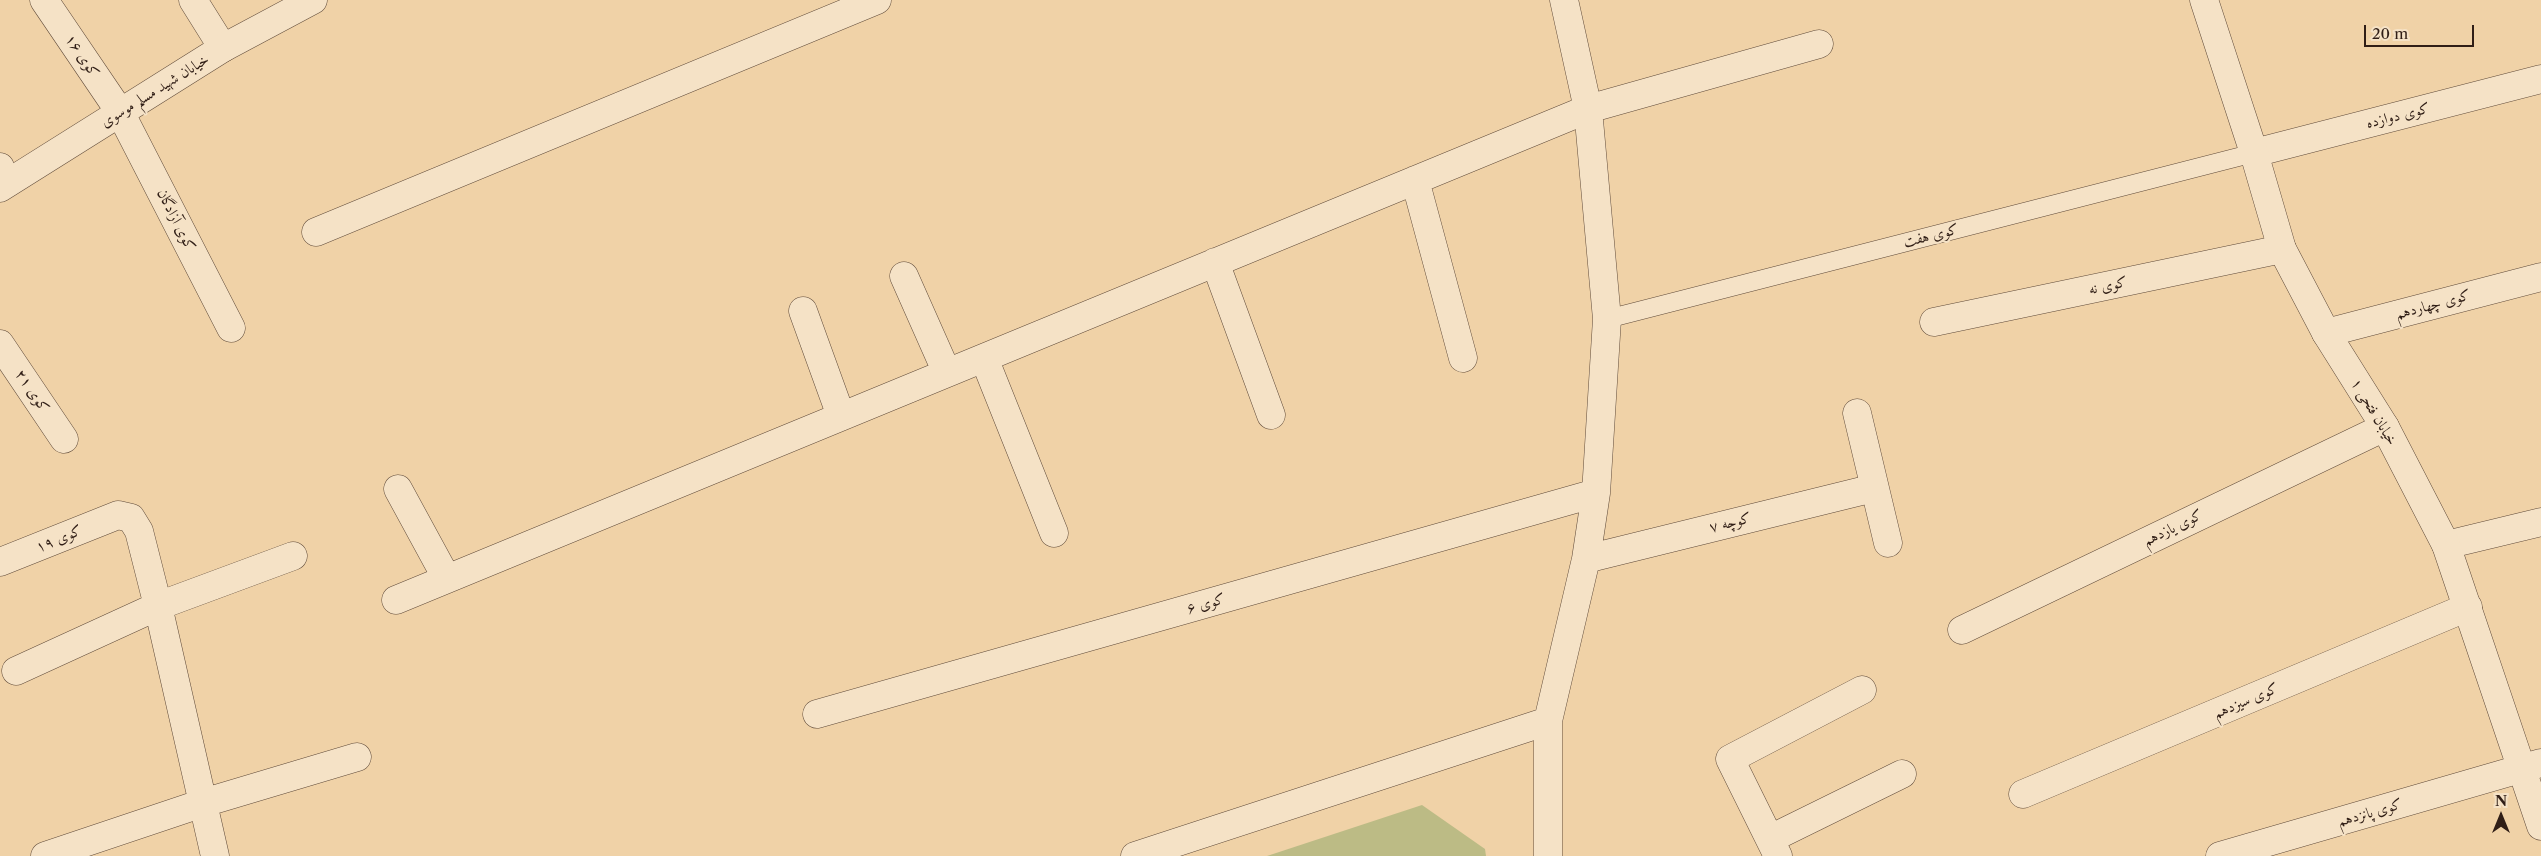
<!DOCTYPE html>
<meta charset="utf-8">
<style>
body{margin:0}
#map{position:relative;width:2541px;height:856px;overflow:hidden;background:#f0d2a7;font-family:"Libre Caslon Text",serif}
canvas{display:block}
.north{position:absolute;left:2476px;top:791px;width:50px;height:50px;-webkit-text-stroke:4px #f5e2c6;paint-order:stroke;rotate:0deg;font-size:14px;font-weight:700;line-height:20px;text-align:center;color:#301e16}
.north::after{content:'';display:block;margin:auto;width:18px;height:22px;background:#301e16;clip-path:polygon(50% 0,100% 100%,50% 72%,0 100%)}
.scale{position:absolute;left:2364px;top:25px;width:110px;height:22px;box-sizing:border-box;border:2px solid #301e16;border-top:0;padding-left:6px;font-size:15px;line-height:18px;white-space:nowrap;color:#301e16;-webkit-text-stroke:4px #f5e2c6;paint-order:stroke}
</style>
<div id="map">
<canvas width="2541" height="856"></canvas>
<div class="north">N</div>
<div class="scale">20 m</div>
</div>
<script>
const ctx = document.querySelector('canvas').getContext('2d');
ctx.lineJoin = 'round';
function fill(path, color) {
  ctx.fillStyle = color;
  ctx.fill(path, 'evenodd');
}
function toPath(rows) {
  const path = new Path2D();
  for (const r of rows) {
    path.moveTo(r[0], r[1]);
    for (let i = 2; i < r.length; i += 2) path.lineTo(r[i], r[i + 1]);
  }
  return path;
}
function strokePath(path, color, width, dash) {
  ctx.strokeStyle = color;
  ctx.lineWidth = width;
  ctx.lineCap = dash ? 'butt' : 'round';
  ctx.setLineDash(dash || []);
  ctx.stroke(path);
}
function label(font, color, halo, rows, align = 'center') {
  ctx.font = font + ' "Libre Caslon Text",Amiri,serif';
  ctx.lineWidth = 4;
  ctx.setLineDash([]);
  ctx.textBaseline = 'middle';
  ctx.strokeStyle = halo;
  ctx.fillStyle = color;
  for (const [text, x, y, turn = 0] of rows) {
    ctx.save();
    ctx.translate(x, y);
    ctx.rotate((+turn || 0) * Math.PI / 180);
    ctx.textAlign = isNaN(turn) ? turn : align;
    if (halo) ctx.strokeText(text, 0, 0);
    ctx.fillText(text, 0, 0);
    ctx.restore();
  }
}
const green = toPath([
 [1422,805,1485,849,1486,856,1267,856]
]);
const service = toPath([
 [1607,319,2254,153]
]);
const minor = toPath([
 [44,0,120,112,231,328],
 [193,0,223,48],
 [2254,153,2541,79],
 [0,167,7,183],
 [1415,180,1463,358],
 [316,232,877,0],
 [1215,262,1271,415],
 [904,276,947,373],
 [803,311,841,416],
 [1934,322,2282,249],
 [2326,333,2541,277],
 [0,344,64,439],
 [984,358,1054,533],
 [1857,413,1888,543],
 [398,489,447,579],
 [2446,545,2541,522],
 [1586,559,1874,488],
 [0,562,118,515,131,518,139,531,158,606,215,856],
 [396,600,1588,109,1819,44],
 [1962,630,2385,427],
 [16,671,158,606,293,556],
 [817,714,1596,493],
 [2023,794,2468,607],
 [1770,839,1902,774],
 [45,856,203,803,357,757],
 [1135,856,1548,721],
 [1548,856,1548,721,1586,559,1596,493,1607,319,1588,109,1564,0],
 [1778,856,1730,759,1862,690],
 [2220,856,2541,763]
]);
const tertiary = toPath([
 [2204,0,2254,153,2282,249,2326,333,2385,427,2446,545,2541,826],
 [0,188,223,48,313,0]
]);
const streetNames = [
 ["کوی ۱۶",82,56,56],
 ["خیابان شهید مسلم موسوی",155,91,-32],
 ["کوی دوازده",2398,116,-14],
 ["کوی آزادگان",176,220,63],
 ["کوی هفت",1931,236,-14],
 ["کوی نه",2108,286,-12],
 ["کوی چهاردهم",2433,305,-15],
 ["کوی ۲۱",32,391,56],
 ["خیابان فتحی ۱",2374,412,59],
 ["کوچه ۷",1730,523,-14],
 ["کوی یازدهم",2173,528,-26],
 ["کوی ۱۹",59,539,-22],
 ["کوی ۶",1206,604,-16],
 ["کوی سیزدهم",2246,701,-23],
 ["کوی پانزدهم",2370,813,-16]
];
fill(green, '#bcbb85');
strokePath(service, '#604b3a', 19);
strokePath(minor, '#604b3a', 29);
strokePath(tertiary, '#604b3a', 29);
strokePath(service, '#f5e2c6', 18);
strokePath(minor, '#f5e2c6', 28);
strokePath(tertiary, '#f5e2c6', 28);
label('15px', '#301e16', '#f5e2c6', streetNames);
</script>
